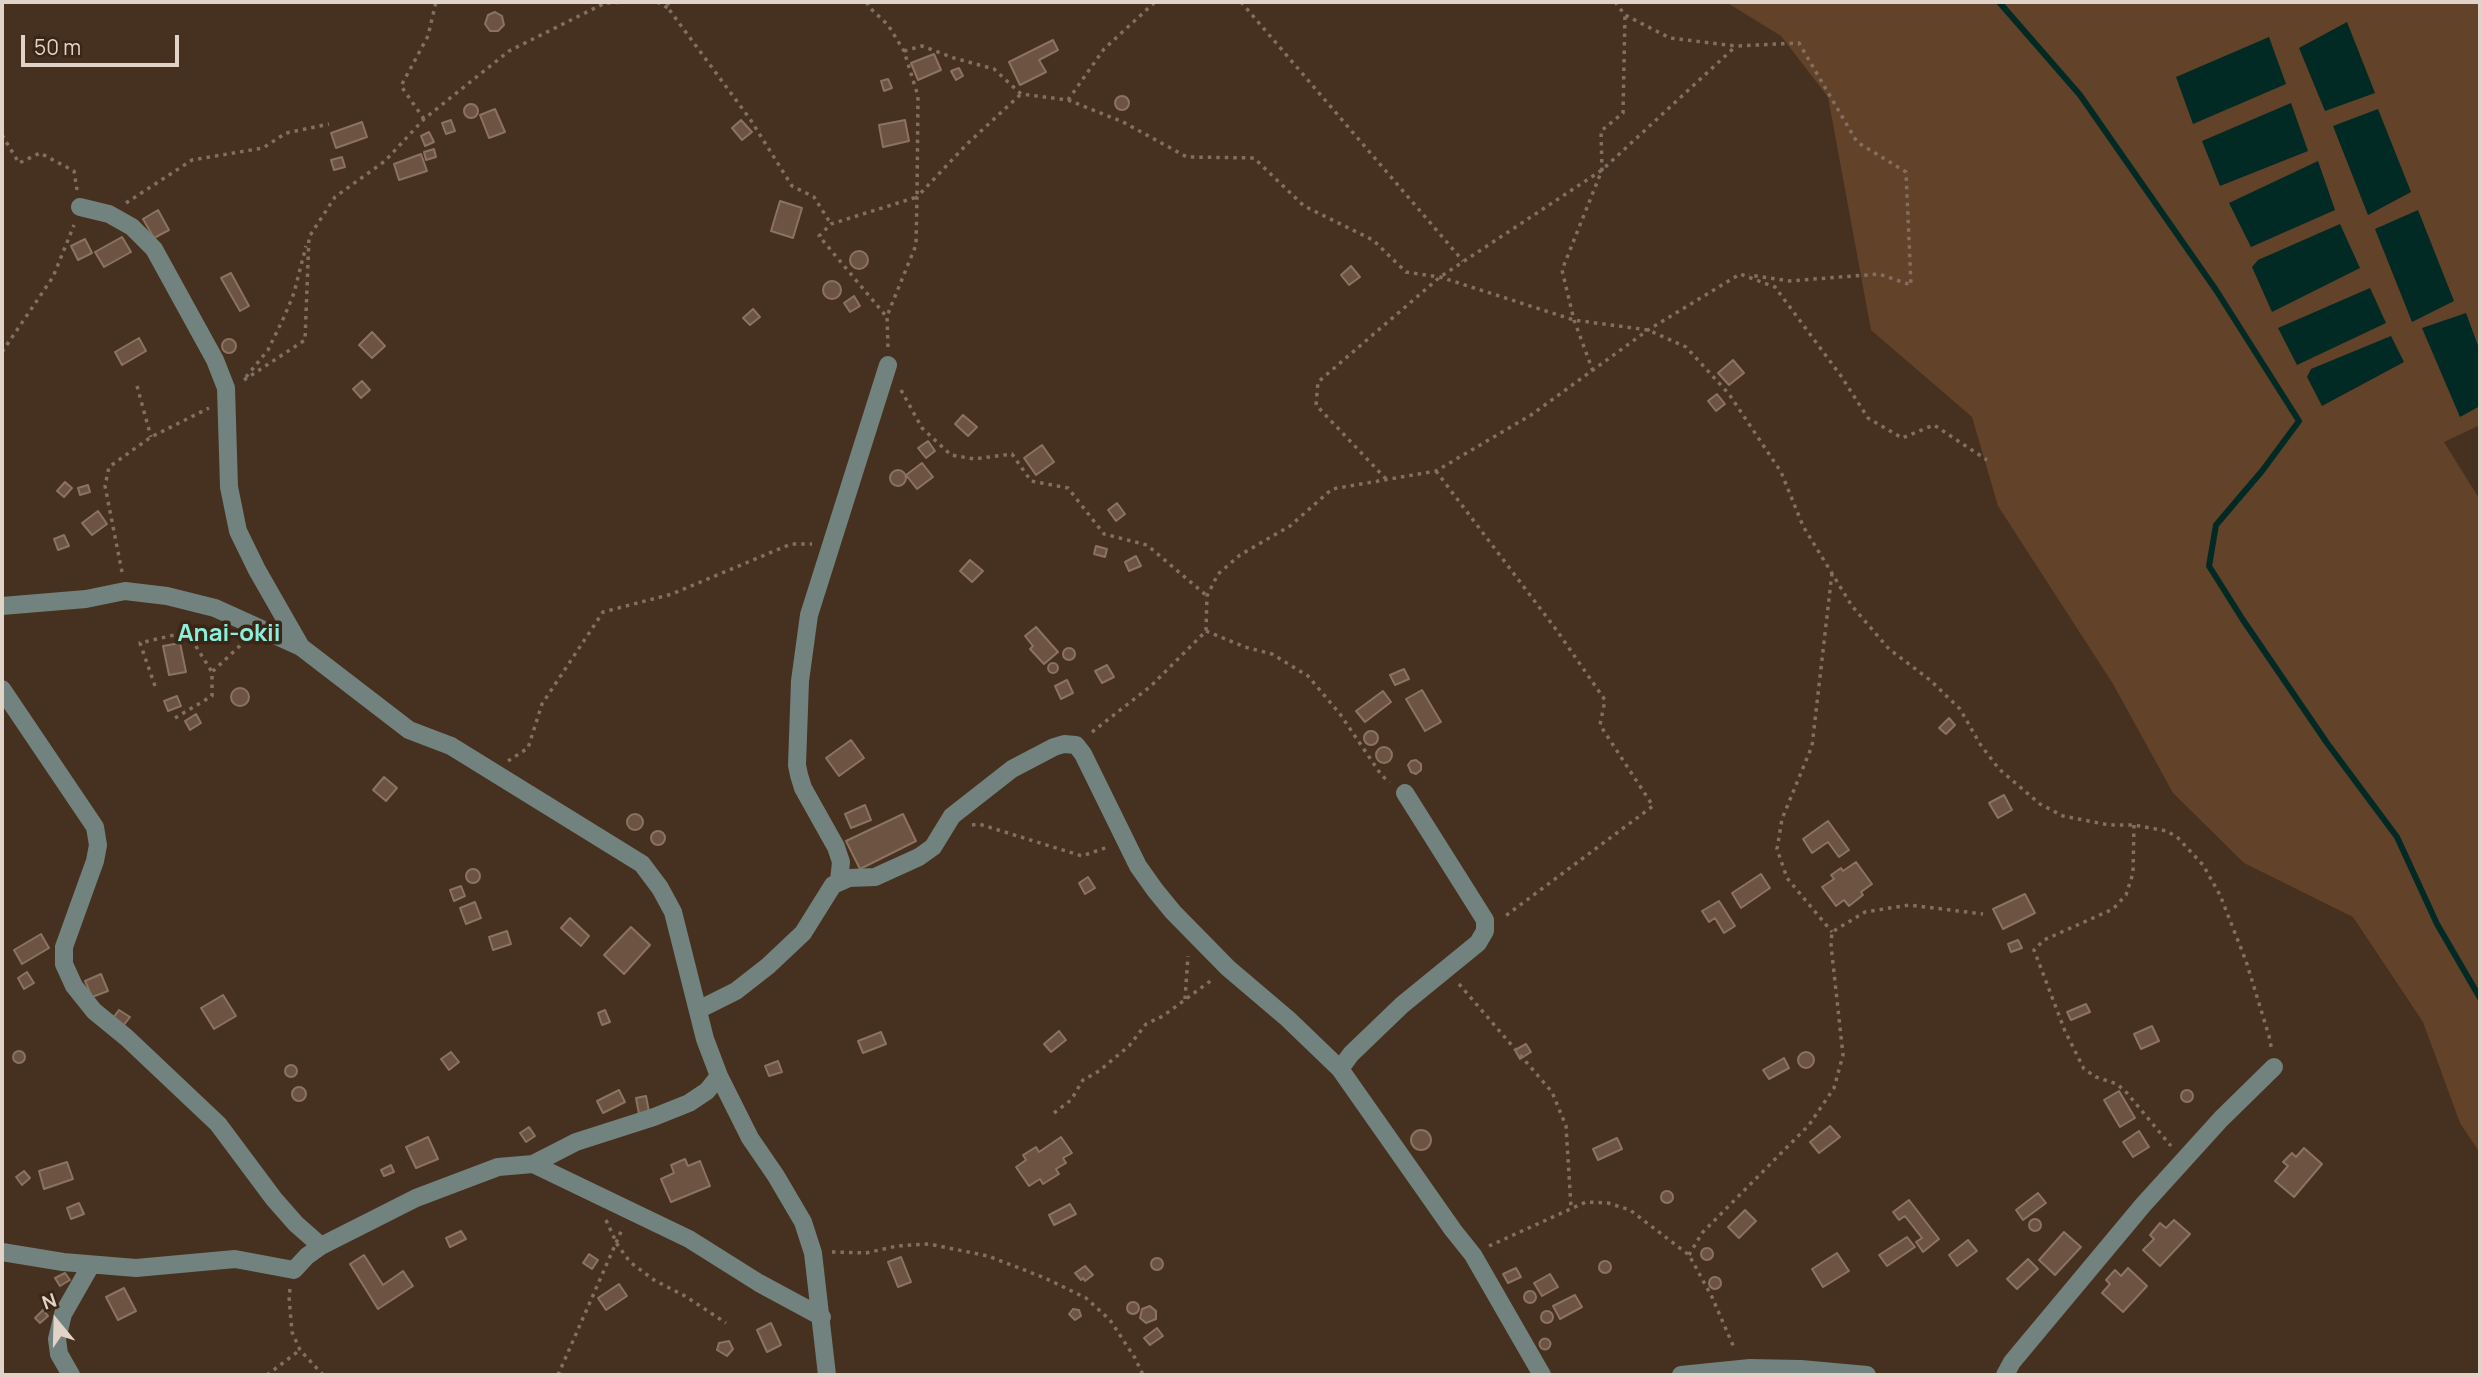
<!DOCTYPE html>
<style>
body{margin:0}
#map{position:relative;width:2482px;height:1377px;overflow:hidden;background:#46301f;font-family:Manrope,sans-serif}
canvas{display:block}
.frame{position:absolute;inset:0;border:4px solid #e2d3c9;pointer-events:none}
.north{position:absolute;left:21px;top:1286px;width:70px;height:70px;-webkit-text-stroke:5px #3b2515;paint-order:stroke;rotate:341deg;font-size:19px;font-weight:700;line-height:28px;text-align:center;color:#e2d3c9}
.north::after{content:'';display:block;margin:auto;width:24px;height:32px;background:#e2d3c9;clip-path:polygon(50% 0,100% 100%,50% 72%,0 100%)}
.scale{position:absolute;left:21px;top:35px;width:158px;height:32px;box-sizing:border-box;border:4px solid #e2d3c9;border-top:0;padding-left:9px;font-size:21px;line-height:24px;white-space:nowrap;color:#e2d3c9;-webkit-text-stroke:5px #3b2515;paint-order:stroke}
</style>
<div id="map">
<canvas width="2482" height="1377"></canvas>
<div class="frame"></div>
<div class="north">N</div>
<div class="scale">50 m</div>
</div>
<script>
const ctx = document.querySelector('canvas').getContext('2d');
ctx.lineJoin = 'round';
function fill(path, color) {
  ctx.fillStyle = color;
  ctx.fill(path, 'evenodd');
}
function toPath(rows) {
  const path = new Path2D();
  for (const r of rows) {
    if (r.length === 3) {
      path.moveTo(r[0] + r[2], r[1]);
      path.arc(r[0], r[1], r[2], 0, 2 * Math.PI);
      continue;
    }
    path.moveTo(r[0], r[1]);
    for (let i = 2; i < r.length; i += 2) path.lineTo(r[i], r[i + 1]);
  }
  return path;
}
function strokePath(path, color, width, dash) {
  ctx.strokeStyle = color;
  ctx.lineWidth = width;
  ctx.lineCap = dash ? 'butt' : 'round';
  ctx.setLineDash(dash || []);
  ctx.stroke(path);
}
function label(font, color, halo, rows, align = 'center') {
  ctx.font = font + ' Manrope,sans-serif';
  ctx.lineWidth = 7;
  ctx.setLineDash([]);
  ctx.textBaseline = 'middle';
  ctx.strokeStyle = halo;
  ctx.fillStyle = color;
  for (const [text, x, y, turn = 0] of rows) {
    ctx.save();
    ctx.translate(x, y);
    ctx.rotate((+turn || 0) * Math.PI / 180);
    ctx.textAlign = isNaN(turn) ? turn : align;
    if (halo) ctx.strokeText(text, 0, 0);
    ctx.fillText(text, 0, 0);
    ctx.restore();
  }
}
const green = toPath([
 [1726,2,2480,2,2480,425,2444,442,2480,500,2480,1153,2460,1123,2423,1022,2353,917,2244,863,2173,793,2113,684,1998,506,1972,417,1871,330,1828,97,1781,36]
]);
const water = toPath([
 [2347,22,2375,93,2325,111,2299,48],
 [2269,37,2286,84,2193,124,2176,77],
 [2291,103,2308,151,2220,186,2202,141],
 [2378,109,2411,192,2368,215,2333,126],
 [2318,161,2335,210,2251,247,2229,203],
 [2418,210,2454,301,2412,322,2375,229],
 [2340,224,2360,268,2272,312,2252,267,2258,260],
 [2370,288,2386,323,2297,365,2278,328],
 [2466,313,2480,351,2480,406,2460,417,2422,328],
 [2391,336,2404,362,2322,406,2307,377,2311,369]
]);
const stream = toPath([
 [1999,2,2080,95,2216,290,2299,421,2262,471,2216,525,2209,566,2243,620,2327,743,2397,837,2437,924,2480,998]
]);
const building = toPath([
 [495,12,502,16,504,25,498,31,490,31,485,24,488,15,495,12],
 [1053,40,1058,50,1039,60,1046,72,1020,85,1009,62,1053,40],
 [934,54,941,70,918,80,911,63,934,54],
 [959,68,963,76,956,80,951,71,959,68],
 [888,79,892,88,884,91,881,81,888,79],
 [1122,103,7],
 [471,111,7],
 [495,109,505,132,489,138,480,115,495,109],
 [451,120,455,131,446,134,442,123,451,120],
 [741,120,752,132,742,140,732,128,741,120],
 [905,120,909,141,883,147,879,125,905,120],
 [362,122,367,137,336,148,331,133,362,122],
 [429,132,434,142,425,146,421,136,429,132],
 [434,149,436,157,426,160,424,152,434,149],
 [421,154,427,171,399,180,394,164,421,154],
 [342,157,345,167,334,170,331,160,342,157],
 [780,201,802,208,793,238,771,231,780,201],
 [158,210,169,230,154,238,143,219,158,210],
 [122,237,131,252,104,267,95,252,122,237],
 [85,239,92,253,78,260,71,246,85,239],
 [859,260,9],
 [1351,266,1360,277,1349,285,1341,275,1351,266],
 [231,273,249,306,240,311,221,278,231,273],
 [832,290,9],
 [854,296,860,306,850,312,844,303,854,296],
 [753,309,760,317,750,325,743,318,753,309],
 [372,332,385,346,372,358,359,345,372,332],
 [139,338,146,351,122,365,115,352,139,338],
 [229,346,7],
 [1733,360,1744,373,1729,385,1718,373,1733,360],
 [362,381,370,390,361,398,353,389,362,381],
 [1717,394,1725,404,1716,411,1708,401,1717,394],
 [963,415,977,427,968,436,955,424,963,415],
 [928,441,935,451,926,458,918,448,928,441],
 [1042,445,1054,462,1036,475,1024,458,1042,445],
 [922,463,933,477,917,489,906,475,922,463],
 [898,478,8],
 [65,482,72,488,64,497,57,491,65,482],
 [88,485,90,492,80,495,78,488,88,485],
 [1117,503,1125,514,1116,521,1108,510,1117,503],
 [98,511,107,524,92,535,82,523,98,511],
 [64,535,69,546,58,550,54,539,64,535],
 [1096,546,1107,549,1105,557,1094,554,1096,546],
 [1136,556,1141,566,1129,571,1125,562,1136,556],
 [970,560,983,571,972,582,960,571,970,560],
 [1036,627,1058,652,1044,664,1030,649,1033,646,1025,636,1036,627],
 [180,643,186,672,169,675,163,646,180,643],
 [1069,654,6],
 [1053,668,5],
 [1107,665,1114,677,1102,683,1095,671,1107,665],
 [1404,669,1409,679,1395,685,1390,675,1404,669],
 [1067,680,1073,693,1061,699,1055,686,1067,680],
 [240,697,9],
 [1422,690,1441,722,1425,731,1406,699,1422,690],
 [1383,691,1391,702,1365,722,1356,711,1383,691],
 [177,696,181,706,168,711,164,701,177,696],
 [196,714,201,723,190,730,185,721,196,714],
 [1949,718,1955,725,1946,734,1939,728,1949,718],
 [1371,738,7],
 [851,740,864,758,839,776,826,758,851,740],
 [1384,755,8],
 [1416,760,1421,764,1421,770,1416,774,1411,772,1408,765,1411,761,1416,760],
 [384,777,397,788,386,801,373,790,384,777],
 [2004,795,2012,810,1998,818,1989,803,2004,795],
 [865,805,871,820,851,828,845,814,865,805],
 [903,814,916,841,860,869,846,841,903,814],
 [635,822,8],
 [1828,821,1849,850,1839,857,1828,842,1812,853,1803,839,1828,821],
 [658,838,7],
 [1856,862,1872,884,1861,892,1863,895,1849,906,1844,900,1836,906,1822,887,1834,879,1831,875,1841,868,1843,871,1856,862],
 [473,876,7],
 [1761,874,1770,888,1741,908,1732,893,1761,874],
 [1088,877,1095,888,1085,894,1079,883,1088,877],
 [461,886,465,896,454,901,450,890,461,886],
 [2025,894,2035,913,2003,929,1993,909,2025,894],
 [1719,901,1735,926,1724,933,1715,918,1709,922,1702,911,1719,901],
 [475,902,481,918,466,924,460,908,475,902],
 [570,918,589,936,581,946,561,928,570,918],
 [631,927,650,945,624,974,604,955,631,927],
 [507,931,511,944,493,950,489,937,507,931],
 [41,934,49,948,22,964,14,950,41,934],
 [2018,940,2022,948,2011,952,2008,944,2018,940],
 [27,972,34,983,24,989,18,978,27,972],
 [101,974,108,991,92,997,85,981,101,974],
 [223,995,236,1016,214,1029,201,1008,223,995],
 [2086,1004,2090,1012,2071,1020,2067,1012,2086,1004],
 [119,1010,130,1017,123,1026,113,1018,119,1010],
 [605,1010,610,1022,602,1025,598,1013,605,1010],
 [2152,1026,2159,1041,2141,1049,2134,1034,2152,1026],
 [1059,1031,1066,1040,1051,1052,1044,1044,1059,1031],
 [881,1032,886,1044,863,1053,858,1041,881,1032],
 [1526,1044,1531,1052,1520,1059,1515,1050,1526,1044],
 [19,1057,6],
 [451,1052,459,1062,449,1070,441,1059,451,1052],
 [1806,1060,8],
 [1784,1058,1789,1068,1769,1079,1763,1070,1784,1058],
 [778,1061,782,1072,769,1076,765,1066,778,1061],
 [291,1071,6],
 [299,1094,7],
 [619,1090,625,1102,603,1113,597,1101,619,1090],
 [2187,1096,6],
 [2119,1091,2135,1118,2120,1127,2104,1100,2119,1091],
 [646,1096,649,1112,639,1114,636,1098,646,1096],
 [1830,1126,1840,1137,1819,1153,1810,1142,1830,1126],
 [529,1127,535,1136,526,1142,520,1133,529,1127],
 [1421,1140,10],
 [2139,1131,2149,1147,2133,1157,2123,1142,2139,1131],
 [428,1137,438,1159,416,1168,406,1147,428,1137],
 [1061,1137,1072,1153,1063,1158,1066,1163,1056,1169,1059,1174,1043,1184,1040,1179,1029,1186,1016,1167,1026,1160,1023,1155,1036,1147,1039,1152,1061,1137],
 [1617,1138,1622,1149,1598,1160,1593,1149,1617,1138],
 [2304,1148,2322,1164,2294,1197,2275,1181,2288,1166,2283,1162,2292,1153,2296,1157,2304,1148],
 [685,1159,688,1166,700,1161,710,1186,671,1202,661,1179,674,1173,671,1165,685,1159],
 [67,1162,73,1179,44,1189,39,1171,67,1162],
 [391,1165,394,1172,384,1176,381,1170,391,1165],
 [24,1171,30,1178,22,1185,16,1177,24,1171],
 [1667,1197,6],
 [2038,1193,2046,1203,2023,1220,2016,1210,2038,1193],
 [1909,1200,1939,1239,1923,1252,1916,1242,1922,1238,1905,1216,1899,1220,1893,1212,1909,1200],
 [79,1203,84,1214,71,1219,67,1208,79,1203],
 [1070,1204,1076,1214,1054,1225,1049,1215,1070,1204],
 [1745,1210,1756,1221,1739,1238,1728,1227,1745,1210],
 [2035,1225,6],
 [2174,1220,2190,1234,2160,1266,2143,1250,2154,1239,2150,1235,2160,1223,2166,1228,2174,1220],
 [461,1231,466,1239,450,1247,446,1238,461,1231],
 [2064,1232,2081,1247,2055,1275,2039,1260,2064,1232],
 [1907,1237,1915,1247,1887,1266,1879,1255,1907,1237],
 [1968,1240,1977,1251,1957,1266,1949,1255,1968,1240],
 [1707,1254,6],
 [1837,1253,1849,1271,1823,1287,1812,1269,1837,1253],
 [589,1254,598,1260,592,1269,583,1263,589,1254],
 [364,1255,383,1285,403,1271,413,1286,378,1309,350,1264,364,1255],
 [901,1257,911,1282,898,1287,888,1262,901,1257],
 [1157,1264,6],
 [2028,1259,2038,1269,2017,1289,2007,1279,2028,1259],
 [1605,1267,6],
 [1085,1266,1093,1275,1085,1281,1083,1278,1081,1280,1075,1273,1085,1266],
 [1516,1268,1521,1277,1508,1283,1503,1274,1516,1268],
 [2128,1268,2147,1286,2123,1312,2102,1293,2110,1284,2106,1280,2115,1270,2121,1276,2128,1268],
 [65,1273,70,1280,60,1286,55,1278,65,1273],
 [1550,1274,1558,1287,1542,1296,1534,1283,1550,1274],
 [1715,1283,6],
 [619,1284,627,1296,606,1310,598,1298,619,1284],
 [124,1288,136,1311,118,1320,106,1297,124,1288],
 [1530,1297,6],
 [1575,1295,1582,1307,1560,1319,1553,1306,1575,1295],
 [1133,1308,6],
 [1150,1306,1156,1311,1156,1319,1146,1323,1140,1318,1142,1309,1150,1306],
 [1073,1309,1079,1310,1081,1316,1075,1320,1069,1314,1073,1309],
 [43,1310,48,1316,40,1323,35,1318,43,1310],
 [1547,1317,6],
 [771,1323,781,1345,767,1352,757,1330,771,1323],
 [1157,1328,1163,1336,1150,1345,1144,1338,1157,1328],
 [1545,1344,5.5],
 [729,1341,733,1349,727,1356,717,1350,719,1343,729,1341]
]);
const path = toPath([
 [657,2,668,8],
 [668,2,668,8,750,119,792,186,814,197,831,224],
 [867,2,868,6,888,25,904,51,918,96,917,197,831,224,819,236,886,316],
 [1241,2,1463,261],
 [1615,2,1625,15,1670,38,1736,46,1799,43,1857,142,1906,172,1911,285,1879,274,1789,281,1749,275],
 [904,51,922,46,954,58,994,69,1021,94,1068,100,1123,122,1187,157,1254,158,1304,206,1373,240,1406,272,1440,277,1574,320,1648,330,1686,347,1729,394,1781,472,1803,526,1852,606,1889,649,1930,680,1960,709,1980,744,1999,769,2040,804,2063,816,2109,825,2134,825,2167,831,2178,838,2203,865,2220,895,2246,961,2269,1036,2272,1051],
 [1068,100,1104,49,1155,2],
 [424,119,401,86,428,36,436,2],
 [2,135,19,163,40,153,74,171,77,190],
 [126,203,192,160,263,148,286,133,329,124],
 [888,347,887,316,916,245,917,197,967,144,1021,94],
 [2,352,53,277,74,225],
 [1593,371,1574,320,1562,270,1602,170,1601,131,1623,113,1625,15],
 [246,377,268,350,285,315,294,293,306,246],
 [244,380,305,340,309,237,335,197,385,161,424,119,509,51,605,3,631,2],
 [137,386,151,437],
 [901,390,922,428,951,455,974,459,1012,454,1031,481,1068,488,1104,534,1147,545,1207,596],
 [1436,471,1555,628,1605,700,1600,725,1653,806,1504,917],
 [1386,479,1316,405,1318,382,1440,277,1602,170,1736,46],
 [122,572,105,486,109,467,151,437,209,408],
 [1832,573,1812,746,1782,819,1777,849,1787,878,1832,932],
 [1206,631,1245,647,1272,654,1308,676,1340,714,1382,776,1390,782],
 [155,686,140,643,187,632,212,672],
 [175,718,212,696,212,672,245,641],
 [1092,732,1151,686,1206,631,1207,596,1218,574,1240,555,1290,526,1332,489,1436,471,1531,415,1648,330,1740,274,1775,287,1841,376,1868,418,1902,438,1934,425,1987,460],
 [508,761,528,748,542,704,603,612,672,594,791,544,812,544],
 [972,825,979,824,1082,856,1108,847],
 [2134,825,2133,873,2126,895,2113,909,2044,940,2034,950,2065,1031,2084,1069,2096,1077,2117,1084,2127,1093,2171,1146],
 [1459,984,1552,1092,1566,1126,1571,1207],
 [1185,999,1188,956],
 [1054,1113,1071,1100,1083,1080,1099,1071,1129,1046,1146,1024,1163,1016,1213,979],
 [606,1220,617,1244,630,1262,654,1280,685,1296,726,1323],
 [1489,1246,1586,1202,1608,1203,1630,1210,1689,1255,1712,1297,1735,1350],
 [832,1252,866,1253,897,1246,929,1244,988,1256,1045,1278,1086,1298,1110,1320,1135,1358,1143,1375],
 [1689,1255,1702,1233,1809,1125,1834,1088,1843,1055,1831,945,1832,932,1865,912,1909,905,1983,914],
 [290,1289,289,1297,292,1332,300,1350,323,1375],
 [267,1375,300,1350],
 [558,1375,623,1227]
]);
const minor = toPath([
 [80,207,109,214,132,227,154,249,215,360,226,388,229,487,238,531,257,570,301,647],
 [2,606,86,599,125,591,167,596,215,608,301,647,409,730,451,746,642,864,660,888,673,912,705,1039,719,1076,750,1138,776,1176,803,1222,813,1253,827,1375],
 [2,689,95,827,98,845,95,861,64,947,64,964,74,986,94,1011,127,1038,218,1124,274,1199,296,1224,321,1246],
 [839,881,841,862,836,847,803,788,799,775,797,765,800,681,809,615,888,365],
 [698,1010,736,991,768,966,803,933,833,885,849,878,875,877,919,857,933,847,952,816,1012,769,1054,747,1064,744,1076,745,1083,754,1138,866,1155,890,1173,912,1228,968,1288,1019,1340,1069,1453,1230,1473,1255,1542,1375],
 [1340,1069,1351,1054,1402,1005,1478,943,1485,931,1485,920,1405,793],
 [533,1164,576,1142,654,1117,689,1103,707,1091,719,1076],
 [2,1252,63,1262,136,1268,235,1259,294,1270,307,1256,321,1246,416,1198,498,1167,533,1164,689,1239,759,1283,822,1317],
 [71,1375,59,1354,57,1339,63,1314,91,1265],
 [1681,1375,1750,1368,1801,1369,1867,1375],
 [2005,1375,2012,1362,2143,1205,2221,1119,2274,1067]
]);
const quarterNames = [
 ["Anai-okii",229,634]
];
fill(green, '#63422a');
fill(water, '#002a23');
strokePath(stream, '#002a23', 6);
fill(building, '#6c5342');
strokePath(building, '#8c7260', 2);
strokePath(path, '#826f60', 3.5, [3.5, 5]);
strokePath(minor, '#72827e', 18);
label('bold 24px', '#8bf0db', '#3b2515', quarterNames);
</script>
